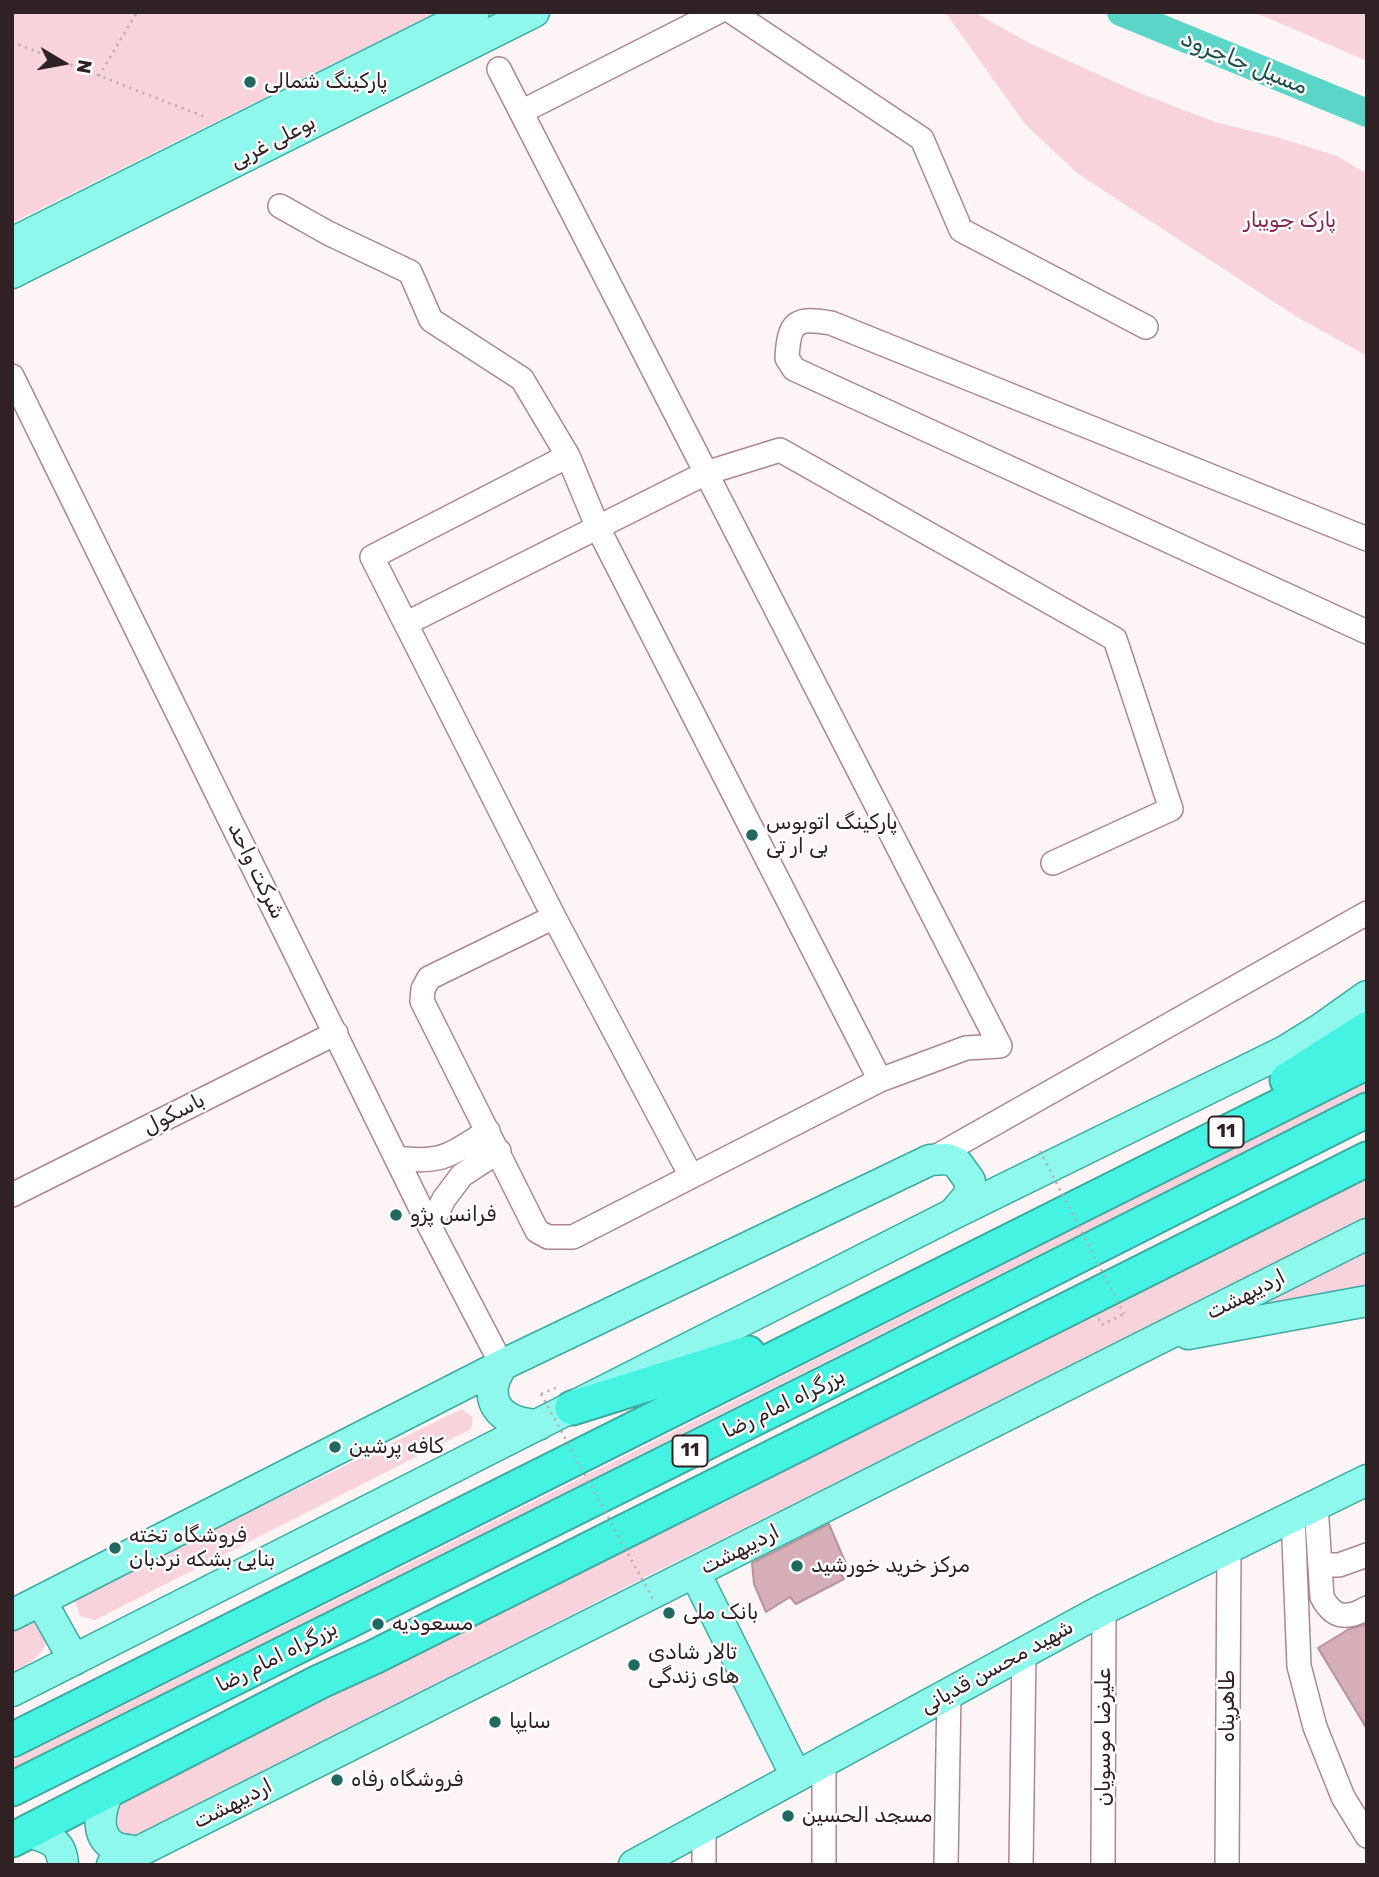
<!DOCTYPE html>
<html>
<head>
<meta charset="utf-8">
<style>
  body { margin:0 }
  #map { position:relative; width:1379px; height:1877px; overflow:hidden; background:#fdf4f6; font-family:Rubik,sans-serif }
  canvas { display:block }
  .frame { position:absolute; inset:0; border:14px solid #302125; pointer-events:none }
  .north { position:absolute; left:28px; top:28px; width:70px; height:70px; -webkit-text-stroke:5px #fff; paint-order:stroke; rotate:100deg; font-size:19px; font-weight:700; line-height:28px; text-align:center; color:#302125 }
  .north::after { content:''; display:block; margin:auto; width:24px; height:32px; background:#302125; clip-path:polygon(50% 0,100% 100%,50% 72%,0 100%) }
</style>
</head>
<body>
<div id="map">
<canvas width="1379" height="1877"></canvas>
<div class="frame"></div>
<div class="north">N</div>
</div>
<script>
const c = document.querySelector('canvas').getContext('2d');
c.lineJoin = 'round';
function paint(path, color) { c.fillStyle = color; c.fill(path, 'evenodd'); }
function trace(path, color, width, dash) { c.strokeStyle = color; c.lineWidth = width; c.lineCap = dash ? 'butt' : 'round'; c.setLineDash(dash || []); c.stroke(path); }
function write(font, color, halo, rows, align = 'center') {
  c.font = font + ' Rubik,Vazirmatn,sans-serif'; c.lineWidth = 5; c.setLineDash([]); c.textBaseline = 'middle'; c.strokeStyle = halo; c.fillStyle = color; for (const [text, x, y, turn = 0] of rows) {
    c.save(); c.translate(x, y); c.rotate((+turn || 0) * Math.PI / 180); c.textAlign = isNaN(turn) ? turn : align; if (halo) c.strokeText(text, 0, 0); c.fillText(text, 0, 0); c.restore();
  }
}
paint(new Path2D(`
  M12,12h425l-425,211z
  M945,12h29l55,31 108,49 78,30 61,15 61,19 30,18v182l-73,-41 -217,-142 -52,-49z
  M1254,12h113v49z
  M1367,1081v9l-1355,680v-9l601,-299z
  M1367,1172v49l-730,360 -446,230 -55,27 -15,-1 -12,-24 3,-8 507,-257 10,1 117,-57 141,-81z
  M1367,1246v40l-139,29z
  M462,1409l11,9 -2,11 -376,191 -15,-4 -5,-15 34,-21z
  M33,1622l7,4 7,15c-7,17 -19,24 -35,32v-45l9,-5z`), '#f8d3dc');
trace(new Path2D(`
  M1121,12l246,101`), '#5bd5c7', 28);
const building = new Path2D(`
  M829,1524l17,40 -9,4 7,11 -48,25 -6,-7 -24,15 -12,-28 -2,-21z
  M1367,1624v105l-49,-81 31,-19z`);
paint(building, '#d5aeb8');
trace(building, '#b8939d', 2);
const minor = new Path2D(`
  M732,12l190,127 39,91 185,97
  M499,69l501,977 -34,2 -86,32 -307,157h-25l-11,-6 -115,-230 1,-12 6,-11 125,-61
  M521,112l197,-100
  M280,206l48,27 82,39 21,48 91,59 46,77 30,72 282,552
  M12,376l418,851 72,138
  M568,456l-196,101 182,360 137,259
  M1367,539l-536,-216c-35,-6 -42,-2 -44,35l7,11 573,263
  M407,623l299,-150 74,-23 335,189 56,170 -118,54
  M396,1158c47,6 54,-3 92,-27
  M930,1160l437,-247
  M12,1195l324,-162
  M430,1227l14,-28 18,-24 37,-24
  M1316,1505l6,92c11,21 24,23 45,11
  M1293,1515l6,151 16,61 28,70 24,39
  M1321,1565h18l28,-10
  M704,1865v-39
  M824,1865v-104
  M946,1865l3,-172
  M1021,1865l3,-213
  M1103,1865l1,-256
  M1227,1865l2,-318`);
const major = new Path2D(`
  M12,243l462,-231
  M12,273l522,-261
  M1188,1334l179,-33
  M502,1365c-3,6 -8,14 -9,21 -4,28 22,38 45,39
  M695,1573l101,203
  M41,1601l33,59
  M12,1615l490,-250 428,-205 17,-1 10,4 13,18v13l-17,20
  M12,1691l941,-477 332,-163 37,-23 45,-32
  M108,1791c-7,18 -15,44 7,56 6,3 16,3 22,5
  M28,1832c21,6 34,9 35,33
  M112,1865l1255,-631
  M634,1865l470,-256 263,-129`);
const highway = new Path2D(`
  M1287,1080l80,-51
  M572,1408l176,-55
  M12,1740l1355,-678
  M12,1789l850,-424 505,-255
  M12,1840l307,-158 55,-25 993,-498`);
trace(minor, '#ac8790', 26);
trace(major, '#3daa9f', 33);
trace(highway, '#3daa9f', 37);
trace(new Path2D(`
  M12,42l196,76
  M99,76l38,-64
  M1099,1319l2,6 23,-11
  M541,1394l19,-8`), '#b6abae', 2.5, [2, 5]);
trace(minor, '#fff', 23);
trace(major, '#8ff8ed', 30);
trace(highway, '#44f3e1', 33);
trace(new Path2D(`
  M1040,1151l84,163
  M541,1394l114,209`), '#b6abae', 2.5, [2, 5]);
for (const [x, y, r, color] of [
  [250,82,7,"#1f6961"],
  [752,835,7,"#1f6961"],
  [396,1215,7,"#1f6961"],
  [335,1447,7,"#1f6961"],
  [115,1548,7,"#1f6961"],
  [797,1566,7,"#1f6961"],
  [669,1613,7,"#1f6961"],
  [378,1624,7,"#1f6961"],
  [634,1665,7,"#1f6961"],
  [495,1722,7,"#1f6961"],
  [337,1780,7,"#1f6961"],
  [788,1816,7,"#1f6961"]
]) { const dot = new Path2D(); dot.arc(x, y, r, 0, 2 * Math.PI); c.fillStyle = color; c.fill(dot); trace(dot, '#fff', 2.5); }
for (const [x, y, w] of [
  [1226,1132,35],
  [690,1451,35]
]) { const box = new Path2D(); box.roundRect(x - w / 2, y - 15.5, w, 31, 5); c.fillStyle = '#fff'; c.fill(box); trace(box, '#302125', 2); }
write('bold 19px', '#302125', null, [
  ["11",1226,1132],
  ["11",690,1451]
]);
write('21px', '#302125', '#fff', [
  ["پارکینگ شمالی",264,82],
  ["پارکینگ اتوبوس",766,823],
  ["بی ار تی",766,847],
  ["فرانس پژو",410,1215],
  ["کافه پرشین",349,1447],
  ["فروشگاه تخته",129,1536],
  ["بنایی بشکه نردبان",129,1560],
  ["مرکز خرید خورشید",811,1566],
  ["بانک ملی",683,1613],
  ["مسعودیه",392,1624],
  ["تالار شادی",648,1653],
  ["های زندگی",648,1677],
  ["سایپا",509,1722],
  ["فروشگاه رفاه",351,1780],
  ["مسجد الحسین",802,1816]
], 'left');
write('21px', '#302125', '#fff', [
  ["بوعلی غربی",273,142,-27],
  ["شرکت واحد",256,871,64],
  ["باسکول",174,1114,-27],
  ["اردیبهشت",1246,1295,-27],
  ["بزرگراه امام رضا",784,1404,-26],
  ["اردیبهشت",740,1550,-27],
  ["بزرگراه امام رضا",277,1657,-27],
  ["شهید محسن قدیانی",997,1667,-29],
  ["طاهرپناه",1228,1706,-90],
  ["علیرضا موسویان",1104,1737,-90],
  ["اردیبهشت",233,1804,-27]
]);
write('21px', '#88224a', '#fff', [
  ["پارک جویبار",1290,221]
]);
write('italic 23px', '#1b504a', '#fff', [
  ["مسیل جاجرود",1244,63,22]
]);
</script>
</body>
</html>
